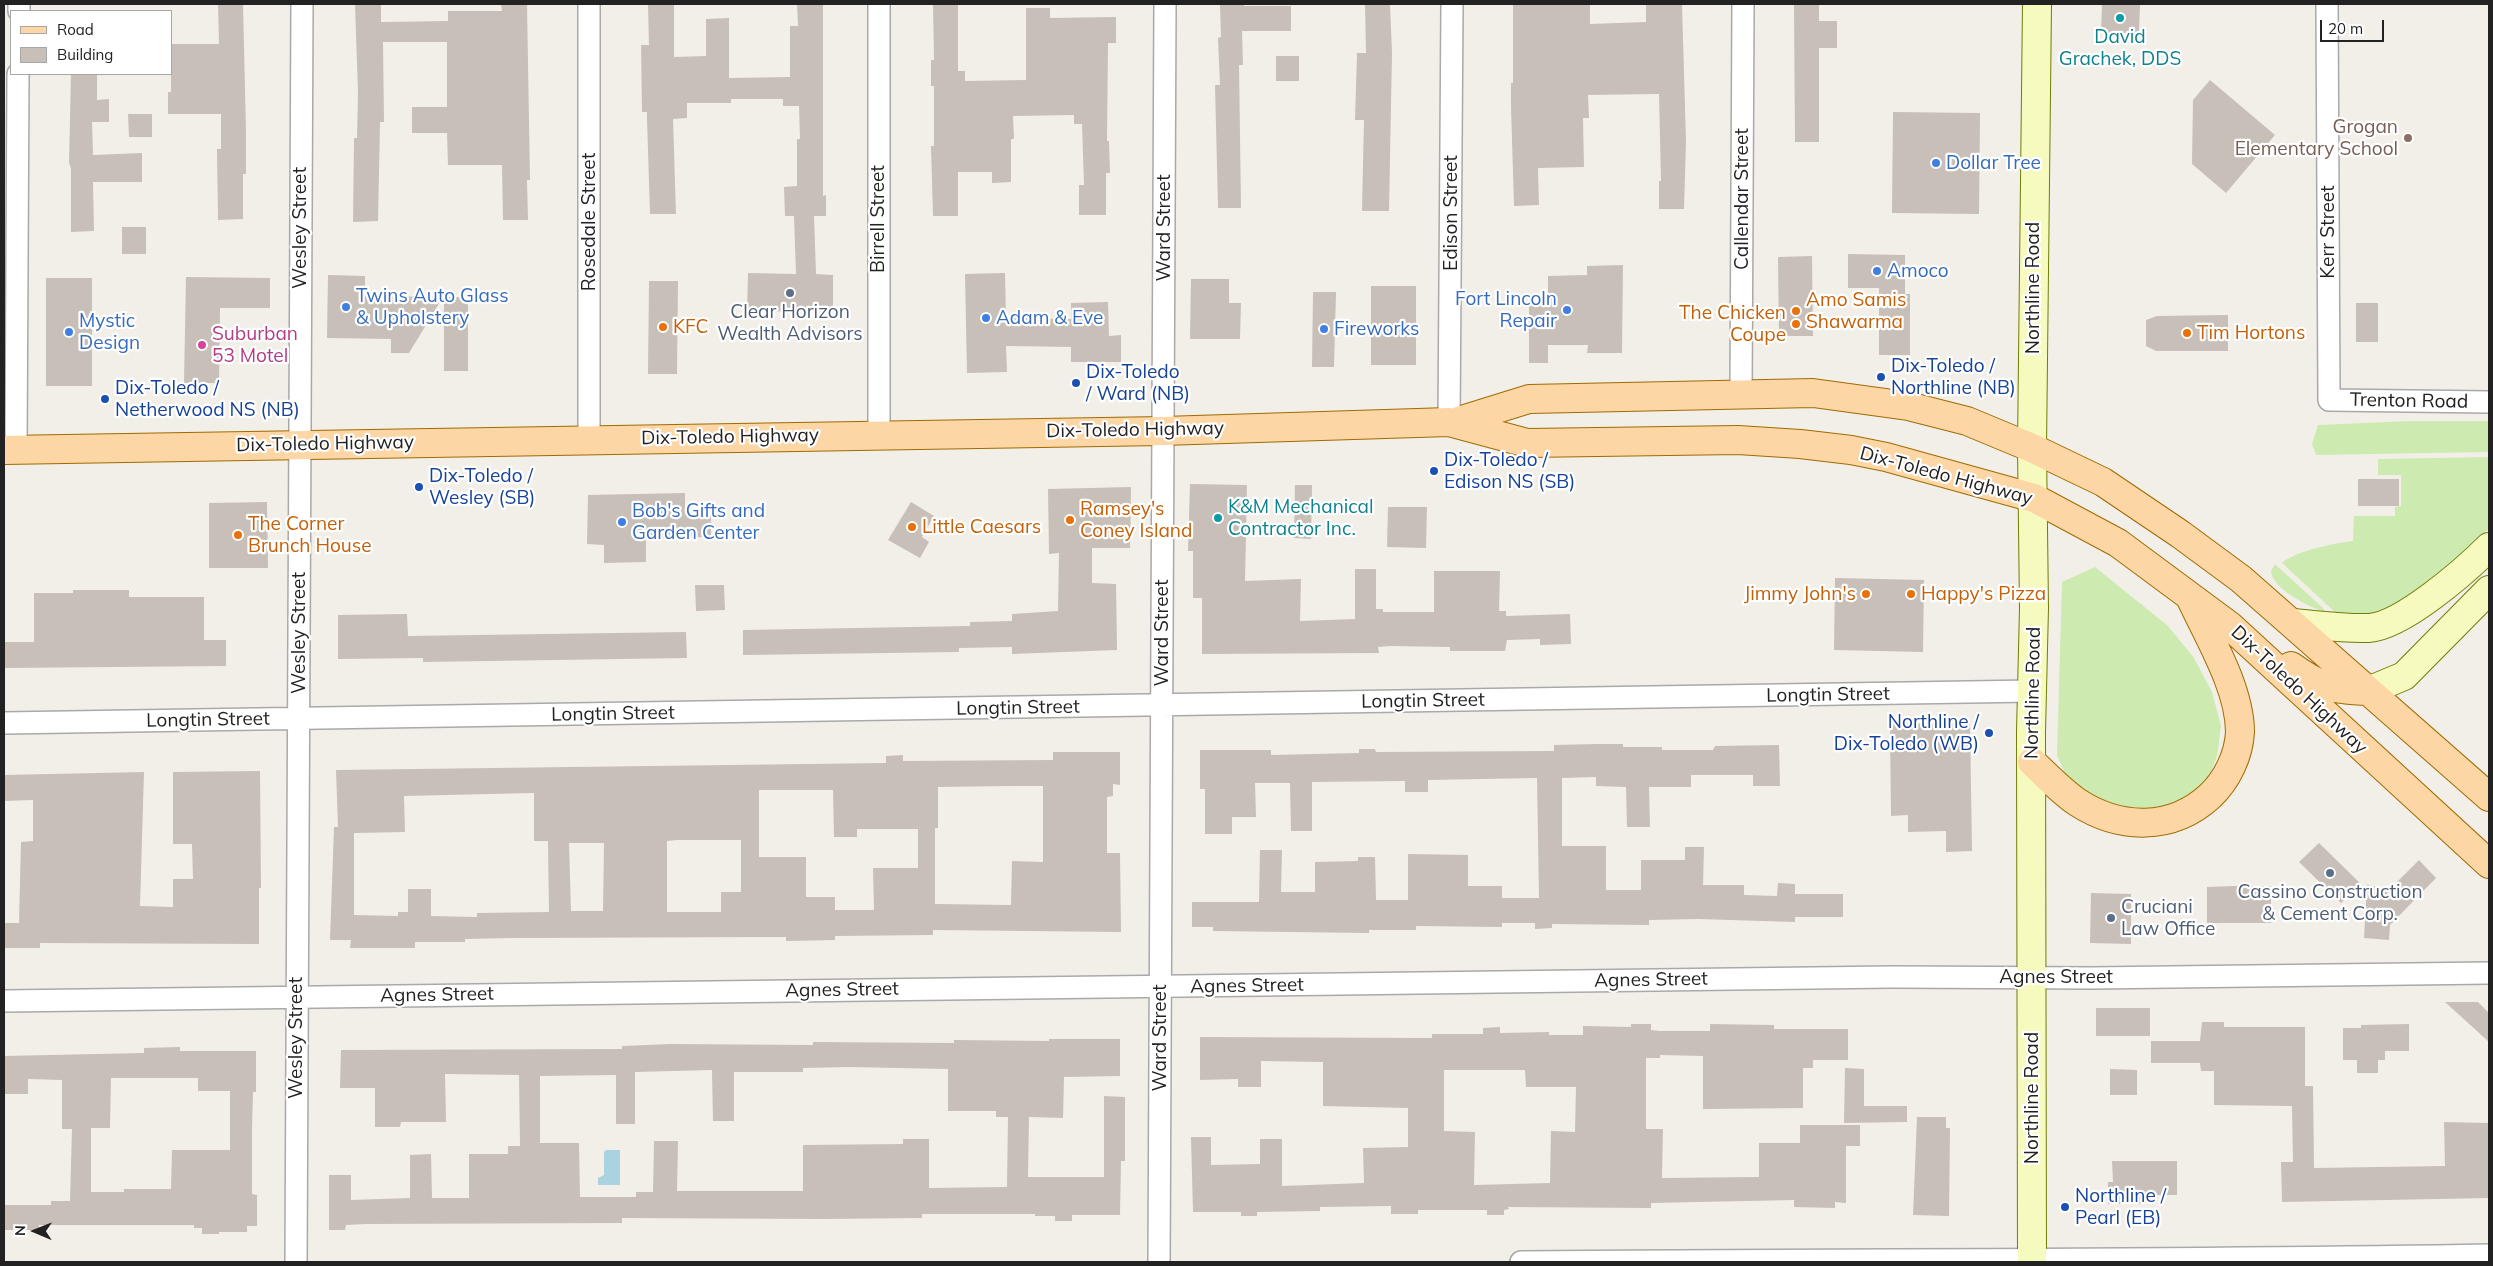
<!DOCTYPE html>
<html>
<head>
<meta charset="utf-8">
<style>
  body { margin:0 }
  #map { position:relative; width:2493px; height:1266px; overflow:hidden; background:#f2efe9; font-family:Mulish,sans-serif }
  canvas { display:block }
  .frame { position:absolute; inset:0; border:5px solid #222; pointer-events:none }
  .legend { position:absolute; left:10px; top:10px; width:162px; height:65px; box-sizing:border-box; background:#fff; border:1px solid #a7a7a7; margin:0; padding:6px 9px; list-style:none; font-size:15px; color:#222 }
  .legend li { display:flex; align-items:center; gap:10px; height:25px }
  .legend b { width:25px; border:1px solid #a7a7a7 }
  .north { position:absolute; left:10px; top:1206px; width:50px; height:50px; -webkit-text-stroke:4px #fff; paint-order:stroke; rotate:271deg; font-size:14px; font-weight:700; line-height:20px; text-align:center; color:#222 }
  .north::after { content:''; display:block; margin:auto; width:18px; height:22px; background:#222; clip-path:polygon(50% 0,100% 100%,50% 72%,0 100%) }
  .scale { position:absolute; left:2320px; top:20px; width:64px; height:22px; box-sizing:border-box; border:2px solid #222; border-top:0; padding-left:6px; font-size:15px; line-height:18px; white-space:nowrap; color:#222; -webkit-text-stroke:4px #fff; paint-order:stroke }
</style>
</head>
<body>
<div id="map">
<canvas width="2493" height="1266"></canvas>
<div class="frame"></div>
<ul class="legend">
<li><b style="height:6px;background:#fcd6a4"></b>Road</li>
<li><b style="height:14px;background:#c7bfb8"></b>Building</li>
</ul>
<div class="north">N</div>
<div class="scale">20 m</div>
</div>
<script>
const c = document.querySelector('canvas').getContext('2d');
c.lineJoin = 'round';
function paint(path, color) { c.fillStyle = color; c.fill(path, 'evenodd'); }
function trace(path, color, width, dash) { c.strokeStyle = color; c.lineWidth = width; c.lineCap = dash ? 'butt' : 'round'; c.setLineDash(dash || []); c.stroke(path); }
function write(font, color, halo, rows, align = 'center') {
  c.font = font + ' Mulish,sans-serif'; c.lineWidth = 4.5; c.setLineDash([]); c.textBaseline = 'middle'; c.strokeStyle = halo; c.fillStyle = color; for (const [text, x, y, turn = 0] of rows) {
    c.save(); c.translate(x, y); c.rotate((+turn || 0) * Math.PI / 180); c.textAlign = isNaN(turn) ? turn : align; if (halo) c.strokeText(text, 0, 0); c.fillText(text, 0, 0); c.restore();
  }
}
paint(new Path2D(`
  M2410,421h79v31l-173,3 -4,-11 6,-19z
  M2489,457v72c-30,25 -76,75 -113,84 -13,3 -26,2 -38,2l-56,-52c13,-12 53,-20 71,-22l1,-25h41v-9l6,-1v-31h-23v-16z
  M2275,564l48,44 2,4c-16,-5 -53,-23 -54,-41z
  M2095,567l73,59 26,32 18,34 9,34 -4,30 -6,16 -11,18 -42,24 -57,-8 -33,-25 -11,-26 5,-173z`), '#cdebb0');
paint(new Path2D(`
  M606,1150h14v35h-22v-7l6,-3v-23z`), '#aad3df');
paint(new Path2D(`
  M218,4h25l3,127v43h-3v45l-25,1 -1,-71h4v-35h-53v-22h3v-48h48z
  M355,4h26v18l67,-1v-10h54l-1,-7h26l3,176h-3l1,40h-25l-1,-55h-54l-1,-32h-35v-26h35v-65h-64l1,80h-4l-2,99 -25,1 1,-84h3l1,-45z
  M648,4h26v53l32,-1v-37l23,-1v60l61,-1v-51h8l-1,-22h26v192l3,-1v21h-12l2,58 17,1v37l-86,-1 1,-38 48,1 -2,-58h-9l-1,-29 13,-1v-47h3l-1,-33h-16v-7h-52v4h-44v15l-14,1 3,95h-26l-3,-96v-6h-5l-1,-67h8z
  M933,4h25v67h7v10l61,-1v-72h24v10l66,-1v26h-8l-1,98h2l1,32h-4v42h-27v-30h5l-2,-61h-8v-9l-61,1 1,23h-3v43l-19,1v-11h-34v44h-25l-2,-70h3v-60h-3v-26h3z
  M1220,4h24v2h47v25h-49l1,34h-4l2,143h-23l-3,-123h5l-2,-47 3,-1z
  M1365,4h25l2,49 -3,158h-27l2,-91h-9l2,-67h9z
  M1513,4h77v20l56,-2v-18h36l4,138 -2,67h-25v-28h2l-2,-87 -71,1 1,23h-6l1,49 -46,1 1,37 -25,1 -3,-100v-23h2z
  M1794,4h25v17h18v27h-18v94h-24z
  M2102,4h38l-1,29h-38z
  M1276,56h23v25h-23z
  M71,74h26v26l12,-1v23h-17l1,33 49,-2v29h-49l1,49 -23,1v-64l-2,-5z
  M2210,80l65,55 -49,58 -34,-29 1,-64z
  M1893,112l87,1 -1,101 -87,-1z
  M128,114h24v23h-23z
  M122,227h24v27h-24z
  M1848,254l57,1v39h5v61h-31v-67h-31z
  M1812,256l1,80h-34l-1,-79z
  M1623,265l-1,88h-35l1,-8h-40v18h-19v-59h19v-28l39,-1v-9z
  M1005,273l1,45 65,1v-16l37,-1 1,34 12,-1v27h-50v-15l-65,-1 1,26 -40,1 -2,-99z
  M328,275l37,1v20l78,1 -34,56h-18v-14l-64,-1z
  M186,277l84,1v30h-50l-1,75h-35z
  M46,278h46v108h-46z
  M1191,279h38v24h12l-1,36h-50z
  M649,281h29l-1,93h-29z
  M1371,286h45v79h-45z
  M1313,292h23l-2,75h-22z
  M444,297h24v74h-24z
  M2356,303h22v39h-22z
  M2228,315v36h-72l-10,-5v-26l11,-4z
  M2358,479h41v27h-41z
  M1190,484l57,1 -2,96 56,-2 -1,42 55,-2v-50h21v40h7v3h51v-41h66l-1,40h7v5l64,-2 1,30 -31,1v-6l-33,1 -2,11h-55v-4l-60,-1 -12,1 1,6 -177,1v-56h-9v-47h-5z
  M1295,485h17l-1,54 -17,-1z
  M1131,487l-1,61h-38v35l24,1 1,66 -105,4v-7l-53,1v4l-216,3v-25l227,-4v-4l42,-1v-7l46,-3 1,-58 -10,1 -1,-65z
  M685,493v17h26v27l-65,1v24l-42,1v-18l-17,-1 1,-49z
  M267,502l1,66h-59v-65z
  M911,502l23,14 -12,21 7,5 -9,16 -32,-18z
  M1388,507h39l-1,41 -39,-1z
  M1835,578l89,2 -1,72 -89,-2z
  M695,585h29l1,25 -29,1z
  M73,590h56v7h75v43h22v26l-222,2v-26h30v-49h39z
  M407,614l1,22 278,-4 1,26 -264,4v-4l-85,1v-44z
  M1970,723l2,128 -26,1v-21l-38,1v-17l-17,1 -1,-92z
  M1597,744h26v3h39v3h51l2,-4 64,-1 1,41h-27v-11h-62v12h-42l1,40h-23l-1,-40 -30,-1v-9l-34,1v68h44v44h35v-30h44v-13h19l-1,38h41v10l33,1 1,-13 17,1v10h48v23h-48v5l-97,-3 -49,1v5l-97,-1v4l-17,1v-6h-33v4l-86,-1v4h-47v3l-156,-2v-4h-21v-25h67l1,-52h22l-1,42h34v-30l43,-1v-4h17l1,43h32v-46l60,1v31h34v12h37l-2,-120 -109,2v12h-23v-11l-93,1v49h-21l-1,-48h-35l1,34h-24v17h-27v-45h-5v-39h71v5l88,-2v-4h16l1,3 178,-1v-6z
  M1053,752h67v33l-7,-1v12l-6,1v56h13l1,79 -188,-2v5l-98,1v4l-49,1v-4h-15l-257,1 -49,1v3h-50v6h-65l1,-8h-21l4,-113h4l-2,-57 550,-7v-7l17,-1v6l150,-1zM1011,786h32v76l-31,-1 -1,44 -76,-1v-76h3v-41zM759,790h74l1,47h23v-8h61v39h-45l1,42h-39v-13h-29v-40h-47zM534,793v48h14l1,71 -72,1v4l-46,-1v-27h-23v23h-10v4l-44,-1v-82l51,-1 -1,-36zM677,840h64v52h-20v20h-54v-71zM569,843h35l-1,68h-32z
  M260,771l1,117h-2v56l-219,-1v5h-36v-25h15l2,-81 12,-1v-41l-29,1v-26l140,-3 -4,134 33,1v-28h20l-1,-35h-19v-72z
  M2319,843l42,41 -20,19 -42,-41z
  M2419,860l17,18 -46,47 -1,15 -25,-2 3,-53 23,4z
  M2233,886h38v37h-64v-36z
  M2091,893l40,1v50l-41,-1z
  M2445,1002h33l11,11v29z
  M2096,1008h54v28h-54z
  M2202,1022h22v5h81v59h8l1,82 131,-2 -1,-44 45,1v75l-207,4 -1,-40h12l-1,-56 -78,-1v-34h-13l-1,-8h-49v-22h49z
  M1631,1024h20v6l9,1h50v-7l64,1v4h74v31h-35v8h-10v40l-100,1v-53l-43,-1v3h-14v71h17l-1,49 97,-1v-34h41v-18h60v21h-14v57l-11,-1v6l-41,-1v-7l-143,3v5l-143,-1 1,2 -5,1v5h-17v-5h-69v4h-27v-8l-71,1v4l-63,1v4h-16v-4h-48l-2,-75h20v28l49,-1v-25h22v47l82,-3 -1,-35 45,-1v-39l-85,-2v-44l-62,-1v26h-23v-8l-38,1v-43l232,1v-4h51v-6l17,-1v6l49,-1v3h34v-9l48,1zM1444,1070h81l1,17h50l-1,45 -24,-1 -1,52 -76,2 1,-53 -31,-1z
  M2409,1024v27h-24v9h-7v13h-21v-13h-14v-32h18v-3z
  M1049,1039h71v37l-56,1 -1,41 -34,-1 -1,60h76v-81l21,1v64h-4l-1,54h-48v6h-17v-5h-20v-2h-113v4l-100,1 -200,-1v5l-256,1 -20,1 -1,5h-16v-55h22v25l59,-2v-43l21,-1 1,44h37v-44h39v-8h12l-1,-71 -74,-1 1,48h-45l-1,5h-25v-39h-35l1,-38 281,-1v-3l48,-2 143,1v-3l141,1v-3l95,1zM849,1067l99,2v42h48v6h12l-1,70 -78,1v-49h-26v5l-100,1v46h-126l1,-50h-24l-1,51h-17v5h-56l-1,-54h-39v-67l76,-1v49h19v-52l77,-2 1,51h21v-49h69v-4z
  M180,1047v4h76v41h-3l-1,38v64l5,1v31h-10v6h-28v2h-17v-6h-8v-3h-155v5h-35v-25h47v-4h19l2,-72h-10v-49l-34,-1v15h-24v-38l140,-3v-5zM111,1078h87v13h32v59h-58l-1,39h-47v3h-33v-64h19z
  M1845,1068l19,1v37h43v16l-63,1z
  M2110,1069l27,1v25h-27z
  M1917,1117h29v11h4l-1,88 -36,-1z
  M2112,1161h65v34h-34l-1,9h-34v-22h5z`), '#c7bfb8');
const street = new Path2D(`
  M589,4v436
  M2327,4l2,396 160,2
  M19,11v-7
  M1741,394l2,-390
  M1449,422l3,-418
  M879,435v-431
  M16,450l2,-376
  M4,723l2028,-32
  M4,1001l1887,-24 201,1 397,-5
  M296,1262l6,-1258
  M1159,1262l6,-1258
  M1521,1262c323,-3 646,-1 968,-7`);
const secondary = new Path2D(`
  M2292,623c25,2 52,6 77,5 33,-2 96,-57 120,-81
  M2368,691l36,-15 85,-86
  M2032,1262l-1,-530 3,-124 -2,-160 5,-444`);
const primary = new Path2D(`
  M1455,422l74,-23 284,-6 95,13 59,15 65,27 71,34 77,52 61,45 248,218
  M4,450l1159,-19 286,-9 78,21 211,-3 62,4 51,6 35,7 148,41 84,45 112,83 259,238
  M2291,666c29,21 40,24 77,25
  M2032,762c14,13 29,29 45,40 43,28 95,29 133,-6 17,-16 29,-41 30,-64 0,-44 -32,-96 -50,-135`);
trace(street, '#a9a9a9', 24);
trace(secondary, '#707d05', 30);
trace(primary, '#a06b00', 30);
trace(street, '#fff', 21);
trace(secondary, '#f7fabf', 28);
trace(primary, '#fcd6a4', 28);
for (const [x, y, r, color] of [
  [2120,18,5,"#0f9aa8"],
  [2408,138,5,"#8d6e63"],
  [1936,163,5,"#3f7fe0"],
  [1877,271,5,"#3f7fe0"],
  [790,293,5,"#5c6f8a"],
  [346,307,5,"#3f7fe0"],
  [1567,310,5,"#3f7fe0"],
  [1796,311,5,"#e8710a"],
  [986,318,5,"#3f7fe0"],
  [1796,324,5,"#e8710a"],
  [663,327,5,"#e8710a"],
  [1324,329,5,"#3f7fe0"],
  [69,332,5,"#3f7fe0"],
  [2187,333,5,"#e8710a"],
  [202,345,5,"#d1479c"],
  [1881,377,5,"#1a4fb4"],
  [1076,383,5,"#1a4fb4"],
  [105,399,5,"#1a4fb4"],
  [1434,471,5,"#1a4fb4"],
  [419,487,5,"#1a4fb4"],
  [1218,518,5,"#0f9aa8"],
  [1070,520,5,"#e8710a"],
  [622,522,5,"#3f7fe0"],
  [912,527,5,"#e8710a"],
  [238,535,5,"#e8710a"],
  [1866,594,5,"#e8710a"],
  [1911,594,5,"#e8710a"],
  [1989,733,5,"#1a4fb4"],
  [2330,873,5,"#5c6f8a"],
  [2111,918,5,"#5c6f8a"],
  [2065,1207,5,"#1a4fb4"]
]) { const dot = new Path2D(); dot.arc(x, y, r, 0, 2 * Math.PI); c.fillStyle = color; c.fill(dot); trace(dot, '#fff', 2); }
write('19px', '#0d838f', '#fff', [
  ["David",2120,37],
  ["Grachek, DDS",2120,59],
  ["K&M Mechanical",1228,507,"left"],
  ["Contractor Inc.",1228,529,"left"]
]);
write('19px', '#785e54', '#fff', [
  ["Grogan",2398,127],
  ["Elementary School",2398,149]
], 'right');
write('19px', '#366cbe', '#fff', [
  ["Dollar Tree",1946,163],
  ["Amoco",1887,271],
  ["Twins Auto Glass",356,296],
  ["& Upholstery",356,318],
  ["Fort Lincoln",1557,299,"right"],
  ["Repair",1557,321,"right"],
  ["Adam & Eve",996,318],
  ["Mystic",79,321],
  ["Design",79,343],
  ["Fireworks",1334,329],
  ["Bob's Gifts and",632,511],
  ["Garden Center",632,533]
], 'left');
write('19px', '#222', '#fff', [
  ["Callendar Street",1742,199,-90],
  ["Edison Street",1451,213,-90],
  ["Birrell Street",878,219,-90],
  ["Rosedale Street",589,222,-90],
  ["Wesley Street",300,228,-90],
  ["Ward Street",1164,228,-90],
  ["Kerr Street",2328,232,-90],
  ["Northline Road",2033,288,-90],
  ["Trenton Road",2409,401,1],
  ["Dix-Toledo Highway",1135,430,-1],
  ["Dix-Toledo Highway",730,437,-1],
  ["Dix-Toledo Highway",325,444,-1],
  ["Dix-Toledo Highway",1946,476,15],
  ["Wesley Street",299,633,-90],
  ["Ward Street",1162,633,-90],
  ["Dix-Toledo Highway",2299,690,43],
  ["Northline Road",2033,693,-89],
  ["Longtin Street",1828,695,-1],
  ["Longtin Street",1423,701,-1],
  ["Longtin Street",1018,708,-1],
  ["Longtin Street",613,714,-1],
  ["Longtin Street",208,720,-1],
  ["Agnes Street",2056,977],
  ["Agnes Street",1651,980,-1],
  ["Agnes Street",1247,986,-1],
  ["Agnes Street",842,990,-1],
  ["Agnes Street",437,995,-1],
  ["Wesley Street",296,1038,-90],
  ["Ward Street",1160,1038,-90],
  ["Northline Road",2032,1098,-90]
]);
write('19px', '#c56008', '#fff', [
  ["Amo Samis",1806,300],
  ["Shawarma",1806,322],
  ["The Chicken",1786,313,"right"],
  ["Coupe",1786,335,"right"],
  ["KFC",673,327],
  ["Tim Hortons",2197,333],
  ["Ramsey's",1080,509],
  ["Coney Island",1080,531],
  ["The Corner",248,524],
  ["Brunch House",248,546],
  ["Little Caesars",922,527],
  ["Jimmy John's",1856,594,"right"],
  ["Happy's Pizza",1921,594]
], 'left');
write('19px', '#4e5e75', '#fff', [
  ["Clear Horizon",790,312],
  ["Wealth Advisors",790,334],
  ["Cassino Construction",2330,892],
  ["& Cement Corp.",2330,914],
  ["Cruciani",2121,907,"left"],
  ["Law Office",2121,929,"left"]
]);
write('19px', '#b23c85', '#fff', [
  ["Suburban",212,334],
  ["53 Motel",212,356]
], 'left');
write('19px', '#164399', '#fff', [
  ["Dix-Toledo /",1891,366],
  ["Northline (NB)",1891,388],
  ["Dix-Toledo",1086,372],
  ["/ Ward (NB)",1086,394],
  ["Dix-Toledo /",115,388],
  ["Netherwood NS (NB)",115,410],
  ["Dix-Toledo /",1444,460],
  ["Edison NS (SB)",1444,482],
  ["Dix-Toledo /",429,476],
  ["Wesley (SB)",429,498],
  ["Northline /",1979,722,"right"],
  ["Dix-Toledo (WB)",1979,744,"right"],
  ["Northline /",2075,1196],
  ["Pearl (EB)",2075,1218]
], 'left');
</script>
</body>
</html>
